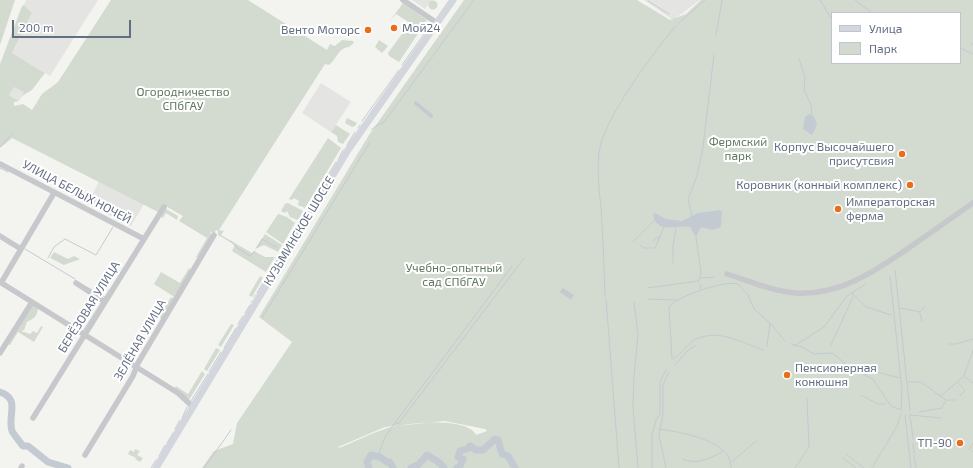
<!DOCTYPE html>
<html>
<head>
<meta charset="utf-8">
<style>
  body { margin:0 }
  #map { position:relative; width:973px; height:468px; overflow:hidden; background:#f3f4ef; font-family:"Exo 2",sans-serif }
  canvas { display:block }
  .legend { position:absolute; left:831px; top:12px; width:130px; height:52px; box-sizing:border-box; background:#fff; border:1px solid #c0c5cd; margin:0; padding:5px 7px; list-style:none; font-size:12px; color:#626e82 }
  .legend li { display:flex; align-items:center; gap:8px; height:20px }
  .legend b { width:20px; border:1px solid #c0c5cd }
  .scale { position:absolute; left:12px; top:20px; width:119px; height:18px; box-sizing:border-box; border:2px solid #626e82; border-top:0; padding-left:5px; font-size:12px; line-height:14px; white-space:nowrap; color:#626e82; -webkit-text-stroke:3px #fff; paint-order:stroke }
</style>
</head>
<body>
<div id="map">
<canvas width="973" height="468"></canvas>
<ul class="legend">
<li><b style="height:5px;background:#d3d6dc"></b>Улица</li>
<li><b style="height:11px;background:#d3dbd0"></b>Парк</li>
</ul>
<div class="scale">200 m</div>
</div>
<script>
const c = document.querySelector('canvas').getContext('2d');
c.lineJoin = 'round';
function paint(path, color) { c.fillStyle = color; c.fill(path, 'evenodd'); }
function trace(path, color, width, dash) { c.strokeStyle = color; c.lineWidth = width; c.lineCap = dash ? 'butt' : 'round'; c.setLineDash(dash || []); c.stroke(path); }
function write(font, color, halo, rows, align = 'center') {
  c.font = font + ' "Exo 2",sans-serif'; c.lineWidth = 4; c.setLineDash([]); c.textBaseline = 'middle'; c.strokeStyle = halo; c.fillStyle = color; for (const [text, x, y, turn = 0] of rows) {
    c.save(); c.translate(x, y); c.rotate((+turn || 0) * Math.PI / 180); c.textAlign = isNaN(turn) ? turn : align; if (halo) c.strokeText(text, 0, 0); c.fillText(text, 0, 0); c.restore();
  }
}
paint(new Path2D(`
  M26,0h72l-48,76 -38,-23 20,-40 -8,-8z
  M412,0h20l-7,9z
  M644,0h56l-27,20z
  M321,83l30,19 -20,30 -29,-19z
  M14,86l11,6 -6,9 -10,-6z
  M99,181l45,23 -13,22 -43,-22z`), '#e4e4e3');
paint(new Path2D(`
  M0,0h15l-15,45z
  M111,0h137l79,50 3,-6 5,2 7,-6 11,1 1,2 -5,4c-11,1 -12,12 -20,18l-4,-1 -106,166 5,1 -3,4 31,18 2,-2 11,6h10l-9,15 -34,-21 3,-6 -17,-10v-4l-2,-1 -2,3 -4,-1 2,3 -14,22h-2l11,-19 -28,-17 4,-5 -19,-11 -6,7 -146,-74 -12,10v-84l22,-58 2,-1 8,8 -20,40 33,20 -13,17 -10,6 2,-4 -10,-5 -5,8 10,6 -5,1v4l9,-2 9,6 10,-16 16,-12z
  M464,0h173l33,20 16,-6 15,-14h272v201c-44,31 -92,72 -144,88 -14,4 -31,3 -46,4h45l31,-11 114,-76v262h-771l12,-17 19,-7 4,-21 55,-81 -33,-25 110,-182zM832,13h128v50h-128zM445,421l40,8 2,2 -11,4c-9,-19 -73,-12 -91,-6 -16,5 -31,13 -46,19l-1,-1 47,-20z
  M428.5 5a4.5 4.5 0 1 1 9 0a4.5 4.5 0 1 1-9 0Z
  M403,3l24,17 -28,42 -10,-6 -1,-3 22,-30 -14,-9 -7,8z
  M379,40l9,6 -6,7 -7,-6z
  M347,118l10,5 -2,3 -3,1 -7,-4z
  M336,125l14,9 -7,10 -5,-2 -1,-6 -6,-4z
  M328,138l13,10 -36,60 -7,-3 1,-4 -5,-3 -2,2 -3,-1z
  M288,203l15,8 -5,9 -8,-3 -3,-6 -2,2 -4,-2 4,-7z
  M166,209l12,7 -1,4 -11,-7 -3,5 -2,-1z
  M278,214l9,3 8,6 -12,21 -17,-12z
  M265,234l17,11 -4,7 -14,-7 -9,4z
  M54,252l14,7 6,-3 6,3 -16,6 -14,-7z
  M189,268l2,2 -15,28 -22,-14 7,-12 19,11z
  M260,276l3,2 -11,19 -3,-2z
  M171,297l3,2 -12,20 -3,-2z
  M33,305l5,3c-1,9 -4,10 -11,14l-3,8 -3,1 9,3 3,-3 4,2 4,-7 2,1 -9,15 -16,-10 -8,13 -3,-1z
  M231,324l3,1 -13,22 -3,-2z
  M216,348l4,2 -13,21 -3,-2z
  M202,371l3,3 -16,26 -15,-11 2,-3 12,8z
  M135,449l5,2 -3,4 6,3 -3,4 -5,-3 1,-1 -8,-4 2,-4 4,2z`), '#d3dbd0');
paint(new Path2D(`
  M416,101l17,14v2l-2,1 -17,-14v-2z
  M809,114l5,3 3,8 -5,10 -9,-6 2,-12z
  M720,210l2,2 -1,15 -9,3 -11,-3 -5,10 -6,-10c-11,-3 -33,8 -37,-12l2,-2 11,6 16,2 16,-8z
  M563,288l11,7 -3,5 -11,-8z`), '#c3cad1');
trace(new Path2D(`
  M820,0l12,20
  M855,0l17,13
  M648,1l21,13
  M679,23l26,-23
  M716,35l6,-35
  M971,44h2
  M960,48l13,6
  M799,59l6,18 -1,13 7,15 1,11
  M402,65l25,-35
  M362,121l37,-51
  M358,128l2,-3
  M371,130l5,-4 8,-4 90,-122
  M347,145l8,-13
  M0,147l13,-14
  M338,160l5,-10
  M0,168l8,4
  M327,177l9,-15
  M324,182l1,-3
  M318,192l2,-3
  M307,209l9,-15
  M692,216l-4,-17 9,-23 6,-29 11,-92
  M300,222l5,-9
  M231,241l6,7 13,8 5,-5
  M653,241l7,-5
  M633,242l22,-22
  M286,245l12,-21
  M640,245l3,3h12l9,-21
  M257,248l5,-9 14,8
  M25,249l50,30
  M280,254l4,-7
  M48,258l6,-11 11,-8 31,16 17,-28
  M673,263v-17l3,-18
  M895,270l15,141
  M267,277l12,-20
  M701,278l13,-1
  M83,285l22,12
  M700,285l1,4
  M647,288l52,-7 2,-9 -5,-35
  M851,292l15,15 25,8
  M257,293l8,-14
  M605,296c-1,-30 -2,-59 -4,-88 -2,-18 -4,-37 -2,-55 3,-32 54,-100 76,-126
  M105,297l5,-8
  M254,297l1,-2
  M606,299l13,169
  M648,299l29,1
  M251,302l1,-1
  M634,302l4,33 -4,41 -1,30 5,62
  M900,308l20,4 5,-6
  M245,313l5,-8
  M920,313l2,9
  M262,318l108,-176
  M238,324l5,-8
  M83,331l18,-28
  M791,344l11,3 12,7 18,-1 14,11
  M948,344h8l17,-5
  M831,345l23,-50
  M767,346l3,-23
  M794,346l30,-19 23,-31 19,-12
  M224,348l12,-20
  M763,350c-23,-8 -47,-23 -70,-9 -7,5 -14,15 -21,18l-3,-52c8,-11 56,-27 69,-23l10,11 6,14 16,14 15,18
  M675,365l12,-14 8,-5
  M864,369l36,9
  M209,372l12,-20
  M861,373l12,6 18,27 10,4 1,-20 -12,-114
  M965,377l8,6
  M908,382h13l25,18 -4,8 -23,4
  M958,383l7,7 -5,6
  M181,393l5,3
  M861,395l17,9h7
  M941,396l23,-20 9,-26
  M947,400h8
  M191,401l17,-27
  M905,415l6,53
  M182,418l5,-11
  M910,420v-5l31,3
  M911,421l2,19
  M395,424l4,-1 125,-165
  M175,429l5,-9
  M659,429c20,3 74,11 72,39
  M167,443l6,-10
  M913,443l1,10
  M969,450l4,-7
  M972,452l1,-1
  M846,454l18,14
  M914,455l2,13
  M159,456l6,-11
  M378,456l7,-19 9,-13 118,-158
  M843,458l13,10
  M682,459c16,6 26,0 40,-7
  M732,462l24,-21
  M151,468l5,-8
  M204,468l27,-38
  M652,468v-33l4,-15 4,-6v-32l6,-12
  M666,468l-7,-33 4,-21v-29l6,-13
  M795,468l14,-21 -2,-48
  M872,468l25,-42 4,-12`), '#c3cad1', 1);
trace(new Path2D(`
  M0,392c21,7 7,23 12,39 1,2 10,14 11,15h5l20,16 20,6
  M369,468l-2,-6 4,-7 9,2 7,5h3l3,6
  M411,468l7,-3 9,-10 13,8 4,5
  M457,468l3,-2 3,-7 -5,-2 2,-6 7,-2 3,-3 6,4h7l12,-11 3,1 4,14 6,2 7,12`), '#c3cad1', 7);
trace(new Path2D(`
  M403,0l34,23
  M0,164l144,75
  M0,236l21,13
  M727,274c22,7 45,17 68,19 46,3 82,-23 118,-48 20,-14 40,-28 60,-42
  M0,282l178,111 15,14
  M1,283l53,-90
  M76,283l29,19
  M0,353l32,-51
  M33,418l131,-211
  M85,455l48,-79 5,-13 76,-128
  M21,468l1,-2`), '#c6c8cc', 5.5);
trace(new Path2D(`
  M156,468l192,-318 105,-150`), '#d3d6dc', 7);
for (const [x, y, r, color] of [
  [394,28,4,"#e86e1b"],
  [368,30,4,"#e86e1b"],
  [902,154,4,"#e86e1b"],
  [910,185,4,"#e86e1b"],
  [838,209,4,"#e86e1b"],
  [787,375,4,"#e86e1b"],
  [960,443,4,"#e86e1b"]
]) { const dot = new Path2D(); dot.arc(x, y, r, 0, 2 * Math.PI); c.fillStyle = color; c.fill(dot); trace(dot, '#fff', 1.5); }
write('12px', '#626e82', '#fff', [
  ["Мой24",402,28,"left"],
  ["Венто Моторс",360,30],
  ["Корпус Высочайшего",894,147],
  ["присутсвия",894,161],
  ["Коровник (конный комплекс)",902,185],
  ["Императорская",846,202,"left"],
  ["ферма",846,216,"left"],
  ["Пенсионерная",795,368,"left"],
  ["конюшня",795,382,"left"],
  ["ТП-90",952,443]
], 'right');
write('12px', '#617961', '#fff', [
  ["Огородничество",183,92],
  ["СПбГАУ",183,106],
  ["Фермский",738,142],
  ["парк",738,156],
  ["Учебно-опытный",454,268],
  ["сад СПбГАУ",454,282]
]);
write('12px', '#626e82', '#fff', [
  ["УЛИЦА БЕЛЫХ НОЧЕЙ",77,192,28],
  ["КУЗЬМИНСКОЕ ШОССЕ",299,231,-59],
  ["БЕРЁЗОВАЯ УЛИЦА",89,307,-58],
  ["ЗЕЛЁНАЯ УЛИЦА",140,340,-60]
]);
</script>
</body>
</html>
